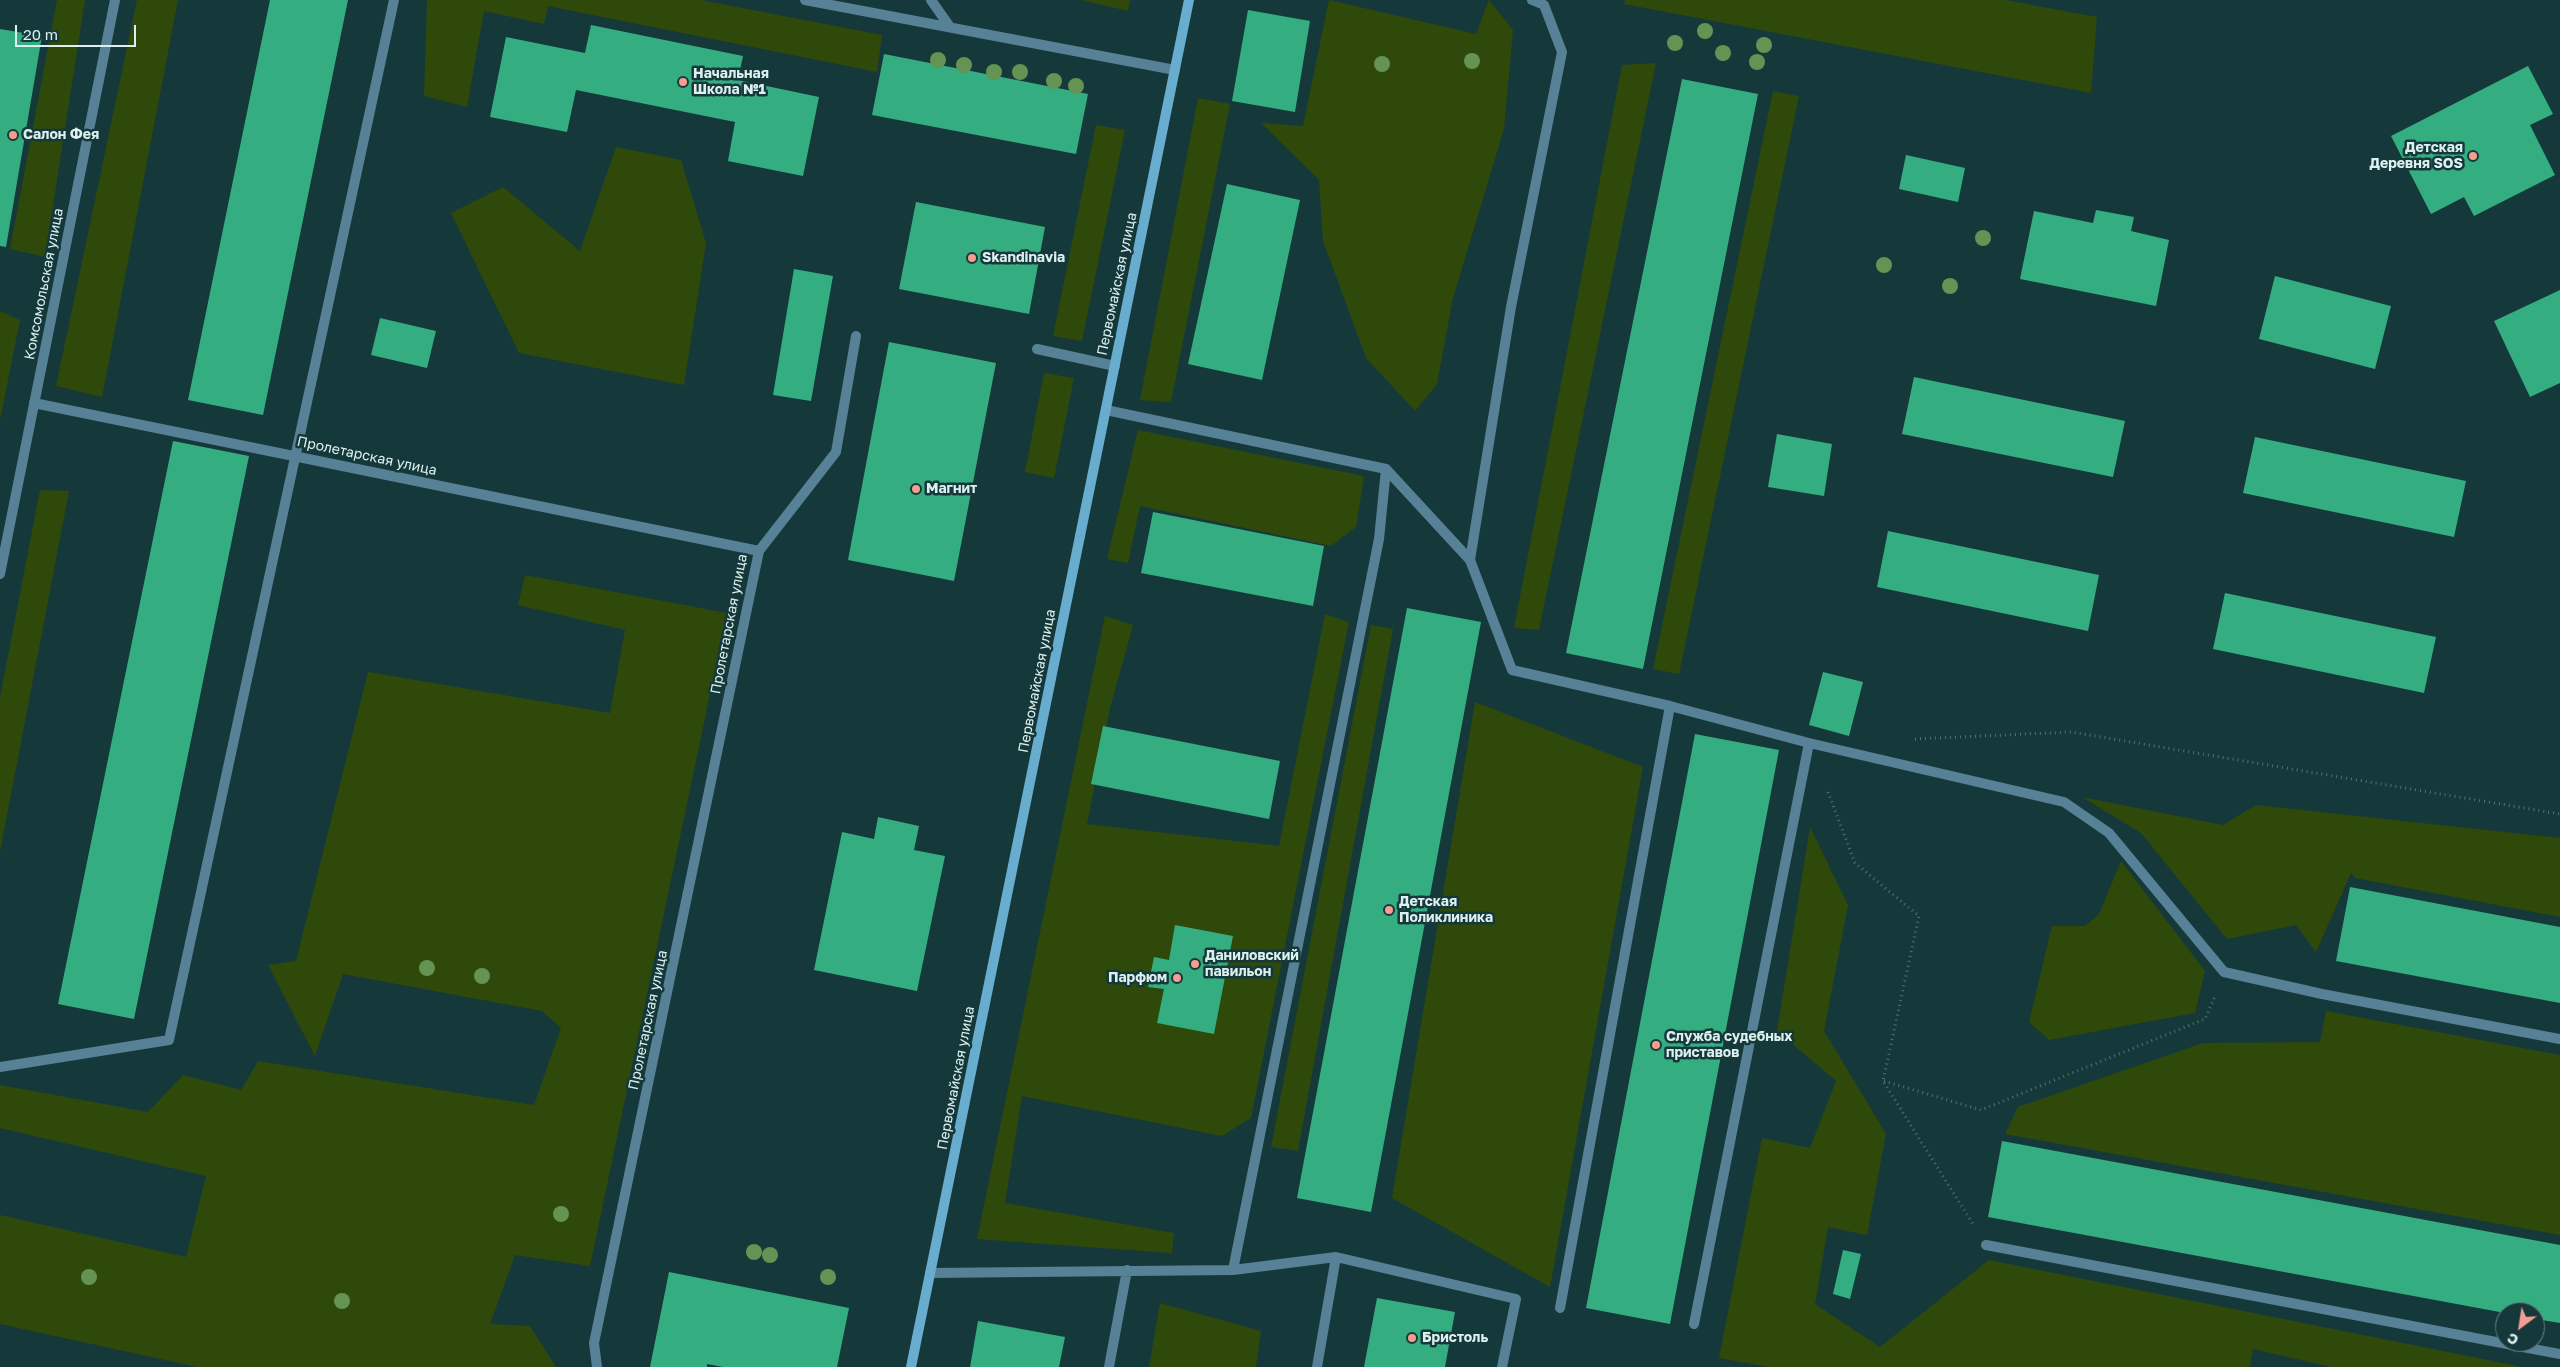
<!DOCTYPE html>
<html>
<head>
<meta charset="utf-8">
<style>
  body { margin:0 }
  #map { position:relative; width:2560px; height:1367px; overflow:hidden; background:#15393a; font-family:"Golos Text",sans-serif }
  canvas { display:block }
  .north { position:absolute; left:2495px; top:1302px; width:50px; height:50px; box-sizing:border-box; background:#15393a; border:1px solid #658283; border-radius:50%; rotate:211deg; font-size:14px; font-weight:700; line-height:20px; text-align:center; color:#ddf0f0 }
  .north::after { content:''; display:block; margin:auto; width:18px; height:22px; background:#f59d90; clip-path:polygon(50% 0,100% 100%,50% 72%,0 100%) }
  .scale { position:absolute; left:15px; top:25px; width:121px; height:22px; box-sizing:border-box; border:2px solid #ddf0f0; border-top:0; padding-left:6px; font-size:15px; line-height:18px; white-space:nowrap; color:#ddf0f0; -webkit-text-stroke:4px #15393a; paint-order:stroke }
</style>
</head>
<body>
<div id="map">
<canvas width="2560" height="1367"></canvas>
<div class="north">С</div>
<div class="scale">20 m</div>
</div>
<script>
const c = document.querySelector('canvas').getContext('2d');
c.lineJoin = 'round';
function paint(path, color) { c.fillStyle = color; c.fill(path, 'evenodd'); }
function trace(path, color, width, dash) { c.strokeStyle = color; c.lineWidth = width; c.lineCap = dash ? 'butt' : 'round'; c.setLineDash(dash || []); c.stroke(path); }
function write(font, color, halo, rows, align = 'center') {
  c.font = font + ' "Golos Text",sans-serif'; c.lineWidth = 5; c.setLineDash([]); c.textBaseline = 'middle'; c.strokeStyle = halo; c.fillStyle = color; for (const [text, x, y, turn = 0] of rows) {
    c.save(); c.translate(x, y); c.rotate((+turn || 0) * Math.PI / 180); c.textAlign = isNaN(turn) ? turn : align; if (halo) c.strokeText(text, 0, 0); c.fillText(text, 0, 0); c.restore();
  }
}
paint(new Path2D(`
  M57,0h28l-40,257 -35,-8z
  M137,0h41l-76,397 -46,-11z
  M427,0h274l181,35 -5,37 -329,-66 -4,18 -60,-13 -17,96 -43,-11z
  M1081,0h49l-2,11z
  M1329,0l147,34 13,-34 24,30 -9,99 -51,169 -16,86 -22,27 -49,-53 -43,-117 -4,-61 -58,-57 42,3z
  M1625,0h380l92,17 -6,76 -467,-89z
  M1656,63l-117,567 -25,-2 108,-563z
  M1773,91l26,5 -120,578 -26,-5z
  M1198,98l32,6 -59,298 -31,-2z
  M1096,125l29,5 -43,211 -29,-5z
  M616,147l65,13 25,83 -22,142 -165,-32 -68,-140 52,-26 77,64z
  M0,311l20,9 -20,100z
  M1044,373l30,5 -20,100 -29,-6z
  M1138,430l226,46 -8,51 -25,19 -191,-40 -12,57 -21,-4z
  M40,490l29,1 -69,361v-155z
  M525,575l202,38 -137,653 -75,-11 -25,69 40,2 26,41h-359l-197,-43v-109l186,42 20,-81 -206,-48v-43l148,27 35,-37 58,15 17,-29 276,44 27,-77 -19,-17 -199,-37 -28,82 -47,-91 28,-4 72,-289 242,41 15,-83 -107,-25z
  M1325,614l24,8 -98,496 -29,18 -200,-40 -17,107 169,30 -2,20 -195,-14 128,-623 28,9 -23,83 -23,116 192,22z
  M1371,625l22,4 -95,522 -27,-4z
  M1475,702l168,65 -93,520 -158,-89z
  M2082,797l141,28 33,-20 304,33v79l-205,-39 -4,-5 -35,79 -20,-27 -69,14 -86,-106z
  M1810,827l38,78 -24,126 62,103 -19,101 -39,-8 -13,77 65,43 109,-87 534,107h-192l-78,-18 -3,18h-481l-50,-9 43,-220 48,10 26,-67 -59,-50z
  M2121,861l84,110 -10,42 -146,27 -20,-18 23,-96h33l14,-12z
  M2326,1011l234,44v180l-555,-101 13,-27 185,-64 117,-1z
  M1160,1303l101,28 -5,36h-107z`), '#2f490a');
paint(new Path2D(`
  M270,0h78l-85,415 -75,-15z
  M1248,10l62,11 -15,91 -63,-11z
  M591,25l152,31 -5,24 81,17 -16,79 -75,-15 7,-39 -159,-32 -9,42 -77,-15 16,-80 79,16z
  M0,29l42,7 -36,211 -6,-1z
  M884,54l204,40 -12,60 -204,-39z
  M2528,66l25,48 -23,11 25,50 -81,41 -10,-19 -33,17 -40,-78z
  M1682,79l76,15 -115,575 -77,-16z
  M1906,155l59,13 -7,34 -59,-13z
  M1227,184l73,16 -38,180 -74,-16z
  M916,202l129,25 -16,87 -130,-25z
  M2096,210l38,7 -3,14 38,9 -13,66 -136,-27 14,-68 59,12z
  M794,269l39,7 -22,125 -38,-6z
  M2275,276l116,30 -16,63 -116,-30z
  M2560,290v93l-30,14 -36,-76z
  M380,318l56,13 -9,37 -56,-13z
  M889,342l107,21 -42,218 -106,-21z
  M1914,377l211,44 -12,56 -211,-43z
  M1777,434l55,10 -8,52 -56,-9z
  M2255,437l211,44 -12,56 -211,-44z
  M173,441l76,15 -115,563 -76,-15z
  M1153,512l171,34 -11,60 -172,-33z
  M1888,531l211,44 -11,56 -211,-44z
  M2225,593l211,44 -12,56 -211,-44z
  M1407,608l74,14 -110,590 -74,-14z
  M1823,672l40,10 -14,54 -40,-11z
  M1103,726l177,35 -11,58 -178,-35z
  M1695,734l84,16 -109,574 -84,-16z
  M878,817l41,9 -5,24 31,6 -28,135 -103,-21 28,-138 32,7z
  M2350,887l210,40v76l-224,-42z
  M1175,925l58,11 -19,98 -57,-11 7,-34 -16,-2 6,-30 15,3z
  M2002,1141l558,104v78l-25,-4v-7l-30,1 -517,-96z
  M1843,1250l18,4 -11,45 -17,-5z
  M669,1272l180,36 -12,59h-114l-16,-3v3h-57z
  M1377,1298l78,14 -10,55h-81z
  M978,1321l87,16 -6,30h-89z`), '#34ad80');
trace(new Path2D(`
  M1915,739l156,-7 489,82
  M1828,792l27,71 64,53 -36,165 90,143
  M1884,1081l97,29 224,-91 10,-23`), '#537172', 3, [1, 4]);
trace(new Path2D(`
  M805,0l370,70
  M931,0l19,27
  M1037,349l78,17
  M34,403l725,148 -165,792 3,24
  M1106,410l280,59 84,91 42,110 158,36 139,37 -115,581
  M759,551l77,-99 20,-116
  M1470,560l41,-253 51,-255 -18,-47 -12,-5
  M1809,743l255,59 45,31 115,139 98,22 238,45
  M0,1067l169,-27 225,-1040
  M1986,1245l574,109
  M1336,1257l180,42 -14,68
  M1233,1270l103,-13 -19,110
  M930,1273l303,-3 146,-731 7,-70
  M1560,1308l110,-602
  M1109,1367l18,-97`), '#578196', 10);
trace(new Path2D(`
  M0,574l115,-574`), '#578196', 10);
trace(new Path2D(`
  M911,1367l278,-1367`), '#68acce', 10);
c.fillStyle = '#649354';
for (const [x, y] of [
  [1705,31],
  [1675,43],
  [1764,45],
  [1723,53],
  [938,60],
  [1472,61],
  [1757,62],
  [1382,64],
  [964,65],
  [994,72],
  [1020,72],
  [1054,81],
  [1076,86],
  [1983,238],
  [1884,265],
  [1950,286],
  [427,968],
  [482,976],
  [561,1214],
  [754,1252],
  [770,1255],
  [89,1277],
  [828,1277],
  [342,1301]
]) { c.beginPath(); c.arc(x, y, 8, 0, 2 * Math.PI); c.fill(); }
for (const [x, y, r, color] of [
  [683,82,5,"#f59d90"],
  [13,135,5,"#f59d90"],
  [2473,156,5,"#f59d90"],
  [972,258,5,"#f59d90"],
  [916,489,5,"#f59d90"],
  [1389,910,5,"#f59d90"],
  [1195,964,5,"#f59d90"],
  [1177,978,5,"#f59d90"],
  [1656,1045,5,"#f59d90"],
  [1412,1338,5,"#f59d90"]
]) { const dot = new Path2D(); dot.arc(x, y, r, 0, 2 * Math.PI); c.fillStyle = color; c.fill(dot); trace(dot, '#15393a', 2); }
write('bold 14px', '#ddf0f0', '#15393a', [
  ["Начальная",693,74],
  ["Школа №1",693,90],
  ["Салон Фея",23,135],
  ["Детская",2463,148,"right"],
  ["Деревня SOS",2463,164,"right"],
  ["Skandinavia",982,258],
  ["Магнит",926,489],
  ["Детская",1399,902],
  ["Поликлиника",1399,918],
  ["Даниловский",1205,956],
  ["павильон",1205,972],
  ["Парфюм",1167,978,"right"],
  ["Служба судебных",1666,1037],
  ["приставов",1666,1053],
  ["Бристоль",1422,1338]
], 'left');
write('14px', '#ddf0f0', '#15393a', [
  ["Комсомольская улица",44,284,-79],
  ["Первомайская улица",1117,284,-78],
  ["Пролетарская улица",367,456,12],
  ["Пролетарская улица",729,624,-79],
  ["Первомайская улица",1037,681,-79],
  ["Пролетарская улица",648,1020,-78],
  ["Первомайская улица",956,1078,-79]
]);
</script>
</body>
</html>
